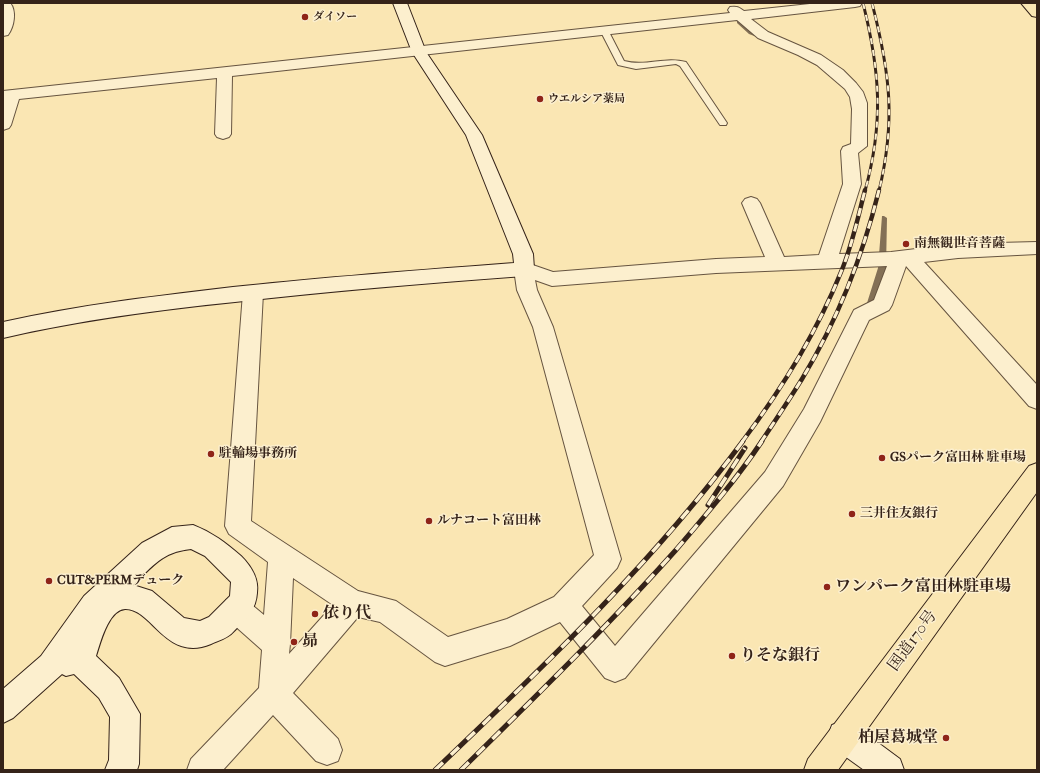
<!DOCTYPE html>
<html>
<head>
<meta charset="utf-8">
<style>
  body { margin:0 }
  #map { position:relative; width:1040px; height:773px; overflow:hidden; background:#fae6b3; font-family:"IM FELL French Canon",serif }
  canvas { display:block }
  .frame { position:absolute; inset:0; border:4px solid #352319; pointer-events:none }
</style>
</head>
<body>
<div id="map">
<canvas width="1040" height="773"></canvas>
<div class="frame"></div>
</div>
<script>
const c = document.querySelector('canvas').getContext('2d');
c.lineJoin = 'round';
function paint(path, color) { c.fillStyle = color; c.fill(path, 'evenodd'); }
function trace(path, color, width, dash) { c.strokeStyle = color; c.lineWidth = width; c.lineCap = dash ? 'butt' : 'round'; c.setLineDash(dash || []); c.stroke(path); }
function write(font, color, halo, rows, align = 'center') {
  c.font = font + ' "IM FELL French Canon","Noto Serif JP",serif'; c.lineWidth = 3; c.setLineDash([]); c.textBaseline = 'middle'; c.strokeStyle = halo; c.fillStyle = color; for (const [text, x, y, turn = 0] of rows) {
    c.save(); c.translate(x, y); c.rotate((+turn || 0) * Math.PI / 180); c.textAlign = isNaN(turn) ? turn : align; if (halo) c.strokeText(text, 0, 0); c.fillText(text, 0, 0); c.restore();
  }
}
paint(new Path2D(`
  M737,21h4l12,11 12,5 -3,2 -13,-5 -12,-11z
  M882,216h2l3,2 -1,50 -11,35 -4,3 -4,-3 11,-35z`), '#837056');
const lane = new Path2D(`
  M602,30h6l16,31c22,6 41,-5 62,1l41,61 -1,2h-6l-40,-59 -4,-2 -40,5 -18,-4 -17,-33z`);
const street = new Path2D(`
  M3,3h7c7,8 4,24 -2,32l-5,1z
  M819,3h43l-2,3 -5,1 -104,12 17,13 53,23 22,15 13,13 7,9 4,11v43l-9,7 3,31 -22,70 52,-2 67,-8 79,-2v12l-79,4 -34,4 113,123v24l-8,-3 -123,-140 -14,39 -3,5 -20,10 -49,102 -37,64 -158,192 -10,4 -10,-4 -45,-56 -50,24 -65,20 -10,-4 -55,-40 -22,-5 -65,76 45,46 4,11 -4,11 -11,4 -11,-4 -43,-46 -50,55h-36l4,-11 68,-71 3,-38 -36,-32 -3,-9 3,-9 10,-4 10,4 18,15 4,-53 -39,-28 -4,-8 18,-233 3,-5 7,-2 7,2 3,5 -12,228 107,70 38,10 52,36 59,-18 47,-22 40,-42 -61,-228 -16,-37 -3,-21 3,-5 7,-2 29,10 163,-13 49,-2 -23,-54 3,-4 6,-2 6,2 3,4 24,54 35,-2 24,-71 -2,-33 2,-4 8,-3 1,-35 -2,-12 -5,-8 -28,-24 -19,-10 -40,-17 -21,-18 -505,56 -1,58 -2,3 -6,2 -6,-2 -2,-3 2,-56 -198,21 -8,26 -2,3 -6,2v-39l727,-78 -2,-3 2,-3c7,-1 9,0 14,4zM887,266l-13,34 -20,10 -50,99 -39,63 -150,174 -33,-40 35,-38 4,-9 -68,-232 -16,-37 -2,-10 17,6 164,-13zM293,578l40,27 -44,49 1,-10z`);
const secondary = new Path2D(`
  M393,3h14l19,49 56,83 51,119 1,15 -3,5 -7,2c-96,7 -193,15 -289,26 -78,8 -155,18 -232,36v-16c76,-17 153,-26 230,-35 94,-10 187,-17 281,-24l-1,-9 -47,-119 -54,-83z
  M193,525c20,8 32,17 48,31 10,10 18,22 16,37 -1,17 -11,26 -23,38 -6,7 -14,9 -23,13 -45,19 -59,-36 -86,-35 -17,1 -25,35 -29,47l23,22 21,36 -1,50 -2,6h-32l4,-10 1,-43 -11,-19 -25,-24 -8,2 -4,-2 -49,44 -10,5v-34l38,-33 43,-60 58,-53 30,-16zM191,549l14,7 26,26 -1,14 -21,21 -9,4 -16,-3 -32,-27 -19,-6c20,-19 29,-33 58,-36z
  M843,721l11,4 46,34 4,11h-40l-32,-23 -4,-11 4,-11z`);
const highway = new Path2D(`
  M1021,3h14l2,2v12l-5,-1z
  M1037,463v29l-199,278h-34l4,-11 221,-293z`);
trace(lane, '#665440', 2);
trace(street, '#665440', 2);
trace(secondary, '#352319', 2);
trace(highway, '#352319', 2);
paint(lane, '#fcefce');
paint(street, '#fcefce');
paint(secondary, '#fcefce');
paint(highway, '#fae6b3');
const railFar2 = new Path2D(`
  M863,3c17,68 21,119 2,188
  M872,3c18,70 24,117 7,188`);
const railFar1 = new Path2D(`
  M742,442c39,-52 75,-110 99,-170 11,-26 17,-55 24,-82
  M761,442c14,-21 28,-42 41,-63 35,-58 61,-124 77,-189`);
const rail = new Path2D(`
  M708,505l37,-57
  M435,770c109,-104 218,-207 308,-329
  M461,770c73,-72 146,-143 214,-219 30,-35 61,-71 87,-110`);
trace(railFar2, '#352319', 3);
trace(railFar1, '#352319', 4.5);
trace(rail, '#352319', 5);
trace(railFar2, '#fcefce', 2, [6]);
trace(railFar1, '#fcefce', 3, [8]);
trace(rail, '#fcefce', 3.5, [11]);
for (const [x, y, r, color] of [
  [305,17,4,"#8f2418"],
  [540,99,4,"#8f2418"],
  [906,244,4,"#8f2418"],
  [211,454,4,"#8f2418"],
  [882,458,4,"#8f2418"],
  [852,514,4,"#8f2418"],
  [429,521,4,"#8f2418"],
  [49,581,4,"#8f2418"],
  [827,587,4,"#8f2418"],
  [315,614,4,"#8f2418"],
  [294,642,4,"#8f2418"],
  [732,656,4,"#8f2418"],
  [946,738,4,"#8f2418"]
]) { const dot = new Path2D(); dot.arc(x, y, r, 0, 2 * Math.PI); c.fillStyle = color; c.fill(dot); trace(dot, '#fcefce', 1.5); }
write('bold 11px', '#352319', '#fcefce', [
  ["ダイソー",313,17],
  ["ウエルシア薬局",548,99]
], 'left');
write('bold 13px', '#352319', '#fcefce', [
  ["南無観世音菩薩",914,244],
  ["駐輪場事務所",219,454],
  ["GSパーク富田林 駐車場",890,458],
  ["三井住友銀行",860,514],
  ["ルナコート富田林",437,521],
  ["CUT&PERMデューク",57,581]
], 'left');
write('bold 16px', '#352319', '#fcefce', [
  ["ワンパーク富田林駐車場",835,587],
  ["依り代",323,614],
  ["昴",302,642],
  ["りそな銀行",740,656],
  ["柏屋葛城堂",938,738,"right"]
], 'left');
write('16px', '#352319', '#fcefce', [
  ["国道170号",913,641,-54]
]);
</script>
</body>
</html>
